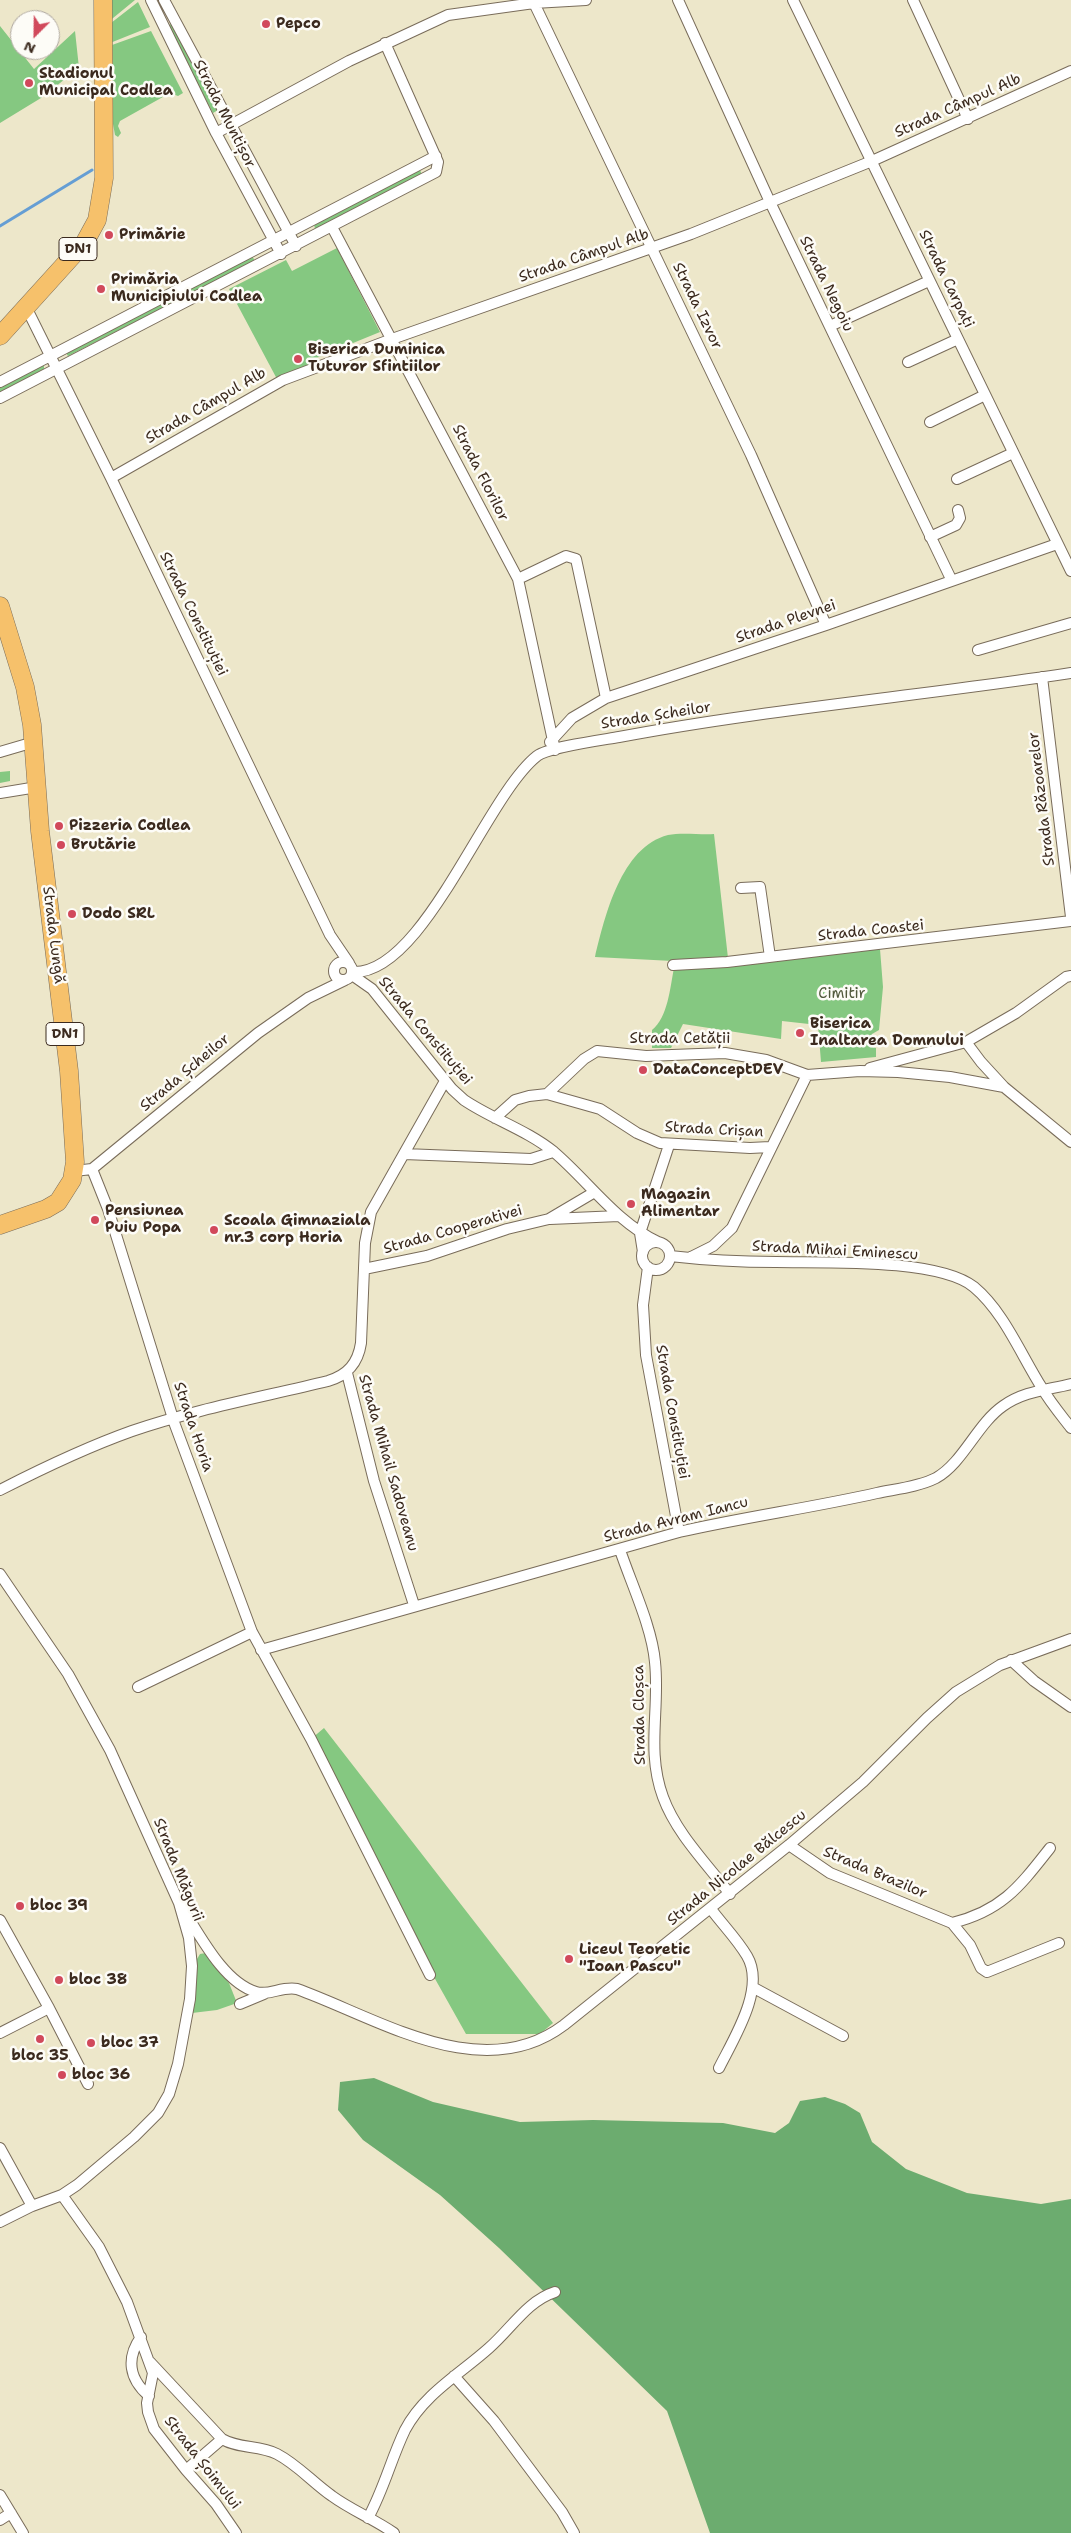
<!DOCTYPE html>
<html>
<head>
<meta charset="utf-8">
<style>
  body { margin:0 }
  #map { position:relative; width:1071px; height:2533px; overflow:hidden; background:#ede7ca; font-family:"Shantell Sans",sans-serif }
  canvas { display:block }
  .north { position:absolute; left:10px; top:10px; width:50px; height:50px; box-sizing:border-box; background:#fdfcf7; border:1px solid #afa8a0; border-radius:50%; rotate:203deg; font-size:14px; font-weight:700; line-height:20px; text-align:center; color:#3b2a1e }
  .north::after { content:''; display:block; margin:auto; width:18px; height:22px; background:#d1495b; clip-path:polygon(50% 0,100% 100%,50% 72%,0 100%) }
</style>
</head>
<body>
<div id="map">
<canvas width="1071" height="2533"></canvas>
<div class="north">N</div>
</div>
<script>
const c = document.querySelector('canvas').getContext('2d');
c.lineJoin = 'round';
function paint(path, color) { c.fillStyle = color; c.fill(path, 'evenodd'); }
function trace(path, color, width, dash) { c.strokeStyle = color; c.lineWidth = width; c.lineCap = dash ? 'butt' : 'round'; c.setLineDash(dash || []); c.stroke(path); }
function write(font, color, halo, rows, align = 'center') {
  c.font = font + ' "Shantell Sans",sans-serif'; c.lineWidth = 5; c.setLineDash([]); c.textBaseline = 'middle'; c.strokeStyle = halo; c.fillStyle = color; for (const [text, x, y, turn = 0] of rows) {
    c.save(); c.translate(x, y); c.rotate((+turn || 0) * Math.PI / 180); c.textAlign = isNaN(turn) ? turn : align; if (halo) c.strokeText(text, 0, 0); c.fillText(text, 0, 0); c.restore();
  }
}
paint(new Path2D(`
  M109,0h26l-28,23z
  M138,2l12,25 -40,16 1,-20z
  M172,24l46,86 -5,3 -45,-88z
  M0,26l34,43 41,-38 4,37 -38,30 -41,25z
  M151,31l32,62 -5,3 -8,-3 -50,28 -2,5 3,7 -3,4 -3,-2 -2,-11 -4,-75 3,-4z
  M420,170l2,5 -107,54 -1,-5z
  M337,248l43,84 -71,29 1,4 -33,14 -48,-90 57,-29 6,11z
  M252,256l3,5 -187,95 -2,-3z
  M44,364v5l-44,23v-6z
  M10,771v10l-10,2v-11z
  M714,834l14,124 -55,3 -78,-4c10,-41 26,-110 73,-122 14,-3 32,0 46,-1z
  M880,949l3,38 -4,43 -7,4v13l4,1v9l-55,5 -3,-37 -36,-4 -1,18 -98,-15 -12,24h-19v-18c16,-13 18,-42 22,-62l55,-2z
  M324,1728l229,295 -13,11h-74l-41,-73 -114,-222z
  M206,1953l23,30 8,20 -20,7 -25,3 5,-54 3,-5z`), '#85c881');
paint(new Path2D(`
  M374,2078l59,24 87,20 73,-2 130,3 52,10 14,-10 11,-22 25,-4 20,7 15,9 12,29 34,27 61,24 74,11 30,-5v334h-361l-43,-122 -168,-163 -59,-53 -77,-55 -25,-30 2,-28z`), '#6cac6f');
trace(new Path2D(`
  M0,226l92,-56`), '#659ed4', 3);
const minor = new Path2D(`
  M151,0l65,133 65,121
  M164,0l132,246
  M678,0l92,202 181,377
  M793,0l278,571
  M913,0l55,119
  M534,3l217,452 75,170
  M216,133l133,-72 99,-46 86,-12 52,-3
  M332,227l186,352 37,171
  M26,307l85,171 219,457 19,28
  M830,326l99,-45
  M908,362l50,-23
  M0,382l436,-226
  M0,398l436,-226 2,-10 -53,-119
  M930,422l55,-27
  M111,478l172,-98 109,-41 299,-105 181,-73 199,-90
  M957,479l56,-26
  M930,537l26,-12 4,-7 -2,-8
  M518,579l48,-23 10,3 30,139
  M978,650l93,-27
  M1042,677l29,240
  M550,742l22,-24 34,-20 220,-73 231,-81
  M0,752l34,-10
  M0,793l37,-6
  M741,888l19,-1 10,70
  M334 971a9 9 0 1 1 18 0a9 9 0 1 1-18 0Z
  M673,965l54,-3 344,-41
  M352,972c71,4 133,-175 185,-216 12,-9 65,-16 82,-19 149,-28 302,-41 452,-64
  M352,975l20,14 80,100 12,11c28,19 63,30 90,52 35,30 62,70 104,90
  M966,1042l15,20 23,25 67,55
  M870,1068l96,-26 50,-29 50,-36 5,-1
  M547,1094l53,15 37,24 23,10 90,5 20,-1
  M495,1118l20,-18 14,-4 18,-2 37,-35 13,-8 49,5 79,-3 41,7 41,15 53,-4 38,1 52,5 54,10
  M404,1154l127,5 22,-7
  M92,1169l16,40 67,216 77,207 59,107 119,236
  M74,1171l18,-2 166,-136 50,-35 37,-18
  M550,1219l69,-3
  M642 1256a14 14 0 1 1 28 0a14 14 0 1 1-28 0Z
  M643,1252l-3,-19 29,-88
  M670,1256c35,4 71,6 106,6 47,1 162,-4 198,25 30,25 47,68 68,101 8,14 19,27 29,40
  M691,1257l22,-11 19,-18 75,-153
  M648,1267l-5,38 3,50 33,177
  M364,1269l63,-13 80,-27 42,-10 44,-26
  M347,1373l27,108 40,124
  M0,1490c43,-22 87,-43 132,-59 64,-22 131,-34 196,-50 20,-6 30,-18 33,-38l4,-100 6,-31 74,-131
  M620,1550c11,33 32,77 35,112 5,47 -9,89 8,135 13,36 44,67 67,97
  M0,1574l68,100 42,76 69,153 10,35 3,28 -2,33 -12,65 -9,30 -11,19 -24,24 -57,48 -15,10 -30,11 -32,16
  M261,1650l418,-118c65,-15 132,-24 198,-39 19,-4 41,-6 59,-15 27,-15 41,-54 67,-72 21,-15 44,-16 68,-22
  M1011,1660l23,21 37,26
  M138,1687l114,-55
  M789,1845l41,28 122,50 18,22 11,23 6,4 72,-29
  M179,1903c19,28 43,79 77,89 13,4 26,-6 41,-3 81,29 185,98 267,36l225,-180 74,-63 64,-64 29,-26 44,-27 71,-26
  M711,1909c11,15 26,30 36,47 19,32 -13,82 -28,112
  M0,1920l49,88 39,76
  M952,1923c50,-12 68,-37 98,-75
  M754,1988l89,48
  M240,2004l24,-10
  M0,2033l49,-25
  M0,2148l32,58
  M62,2195l37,52 28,55 26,71 -6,30 1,9 6,17 32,41 30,34 20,29
  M141,2337c-15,21 -12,42 8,59
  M150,2362l72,77c17,10 37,6 55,15 21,11 35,28 55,42 19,14 42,23 62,37
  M454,2376l40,45 68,91 12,21
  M186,2470l36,-31
  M0,2495l23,38
  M368,2518c16,-29 23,-59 37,-88 19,-36 55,-56 84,-82 22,-19 38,-47 66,-56
  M0,2520l11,-7`);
const trunk = new Path2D(`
  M0,336l85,-94 12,-22 7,-42 -1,-178
  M0,606l25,81 7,38 8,106 29,240 6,91 -3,18 -14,22 -12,7 -46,16`);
trace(minor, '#796c5a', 12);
trace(trunk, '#796c5a', 19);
trace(minor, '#fff', 10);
trace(trunk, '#f6c16b', 18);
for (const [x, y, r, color] of [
  [266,24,5,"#d1495b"],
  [29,83,5,"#d1495b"],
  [109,235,5,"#d1495b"],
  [101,289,5,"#d1495b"],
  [298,359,5,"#d1495b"],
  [59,826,5,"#d1495b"],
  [61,845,5,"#d1495b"],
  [72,914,5,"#d1495b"],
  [800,1033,5,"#d1495b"],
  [643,1070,5,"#d1495b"],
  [631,1204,5,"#d1495b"],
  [95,1220,5,"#d1495b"],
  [214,1230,5,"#d1495b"],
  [20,1906,5,"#d1495b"],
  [569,1959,5,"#d1495b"],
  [59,1980,5,"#d1495b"],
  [40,2039,5,"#d1495b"],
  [91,2043,5,"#d1495b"],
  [62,2075,5,"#d1495b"]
]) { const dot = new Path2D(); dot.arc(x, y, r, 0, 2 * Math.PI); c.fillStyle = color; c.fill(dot); trace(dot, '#fdfcf7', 2); }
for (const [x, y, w] of [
  [78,249,38],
  [65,1034,38]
]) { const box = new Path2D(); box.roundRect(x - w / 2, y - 11.5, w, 23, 4); c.fillStyle = '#fdfcf7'; c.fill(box); trace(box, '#3b2a1e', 1); }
write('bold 14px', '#3b2a1e', null, [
  ["DN1",78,249],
  ["DN1",65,1034]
]);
write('bold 15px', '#3b2a1e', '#fdfcf7', [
  ["Pepco",276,24],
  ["Stadionul",39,74],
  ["Municipal Codlea",39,91],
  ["Primărie",119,235],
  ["Primăria",111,280],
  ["Municipiului Codlea",111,297],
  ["Biserica Duminica",308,350],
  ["Tuturor Sfintiilor",308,367],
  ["Pizzeria Codlea",69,826],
  ["Brutărie",71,845],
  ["Dodo SRL",82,914],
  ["Biserica",810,1024],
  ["Inaltarea Domnului",810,1041],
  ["DataConceptDEV",653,1070],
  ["Magazin",641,1195],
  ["Alimentar",641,1212],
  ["Pensiunea",105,1211],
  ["Puiu Popa",105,1228],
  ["Scoala Gimnaziala",224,1221],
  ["nr.3 corp Horia",224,1238],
  ["bloc 39",30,1906],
  ["Liceul Teoretic",579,1950],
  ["\"Ioan Pascu\"",579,1967],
  ["bloc 38",69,1980],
  ["bloc 37",101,2043],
  ["bloc 35",40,2056,"center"],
  ["bloc 36",72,2075]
], 'left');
write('15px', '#3b2a1e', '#fdfcf7', [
  ["Strada Câmpul Alb",958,106,-24],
  ["Strada Muntișor",224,114,63],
  ["Strada Câmpul Alb",584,256,-19],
  ["Strada Carpați",946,279,64],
  ["Strada Negoiu",826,284,64],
  ["Strada Izvor",697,306,64],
  ["Strada Câmpul Alb",206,406,-30],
  ["Strada Florilor",480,473,63],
  ["Strada Constituției",193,614,64],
  ["Strada Plevnei",786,622,-19],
  ["Strada Șcheilor",656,716,-9],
  ["Strada Răzoarelor",1042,799,-97],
  ["Strada Coastei",871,931,-6],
  ["Strada Lungă",53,935,83],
  ["Strada Constituției",425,1031,50],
  ["Strada Cetății",680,1039],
  ["Strada Șcheilor",185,1073,-40],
  ["Strada Crișan",714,1130,3],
  ["Strada Cooperativei",453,1230,-16],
  ["Strada Mihai Eminescu",835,1251,3],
  ["Strada Constituției",672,1412,80],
  ["Strada Horia",193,1427,71],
  ["Strada Mihail Sadoveanu",388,1463,74],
  ["Strada Avram Iancu",676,1520,-14],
  ["Strada Cloșca",640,1715,-91],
  ["Strada Nicolae Bălcescu",737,1868,-39],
  ["Strada Măgurii",178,1870,68],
  ["Strada Brazilor",875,1873,23],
  ["Strada Șoimului",202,2463,52]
]);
write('15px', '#51593c', '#fdfcf7', [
  ["Cimitir",842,994]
]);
</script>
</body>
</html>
